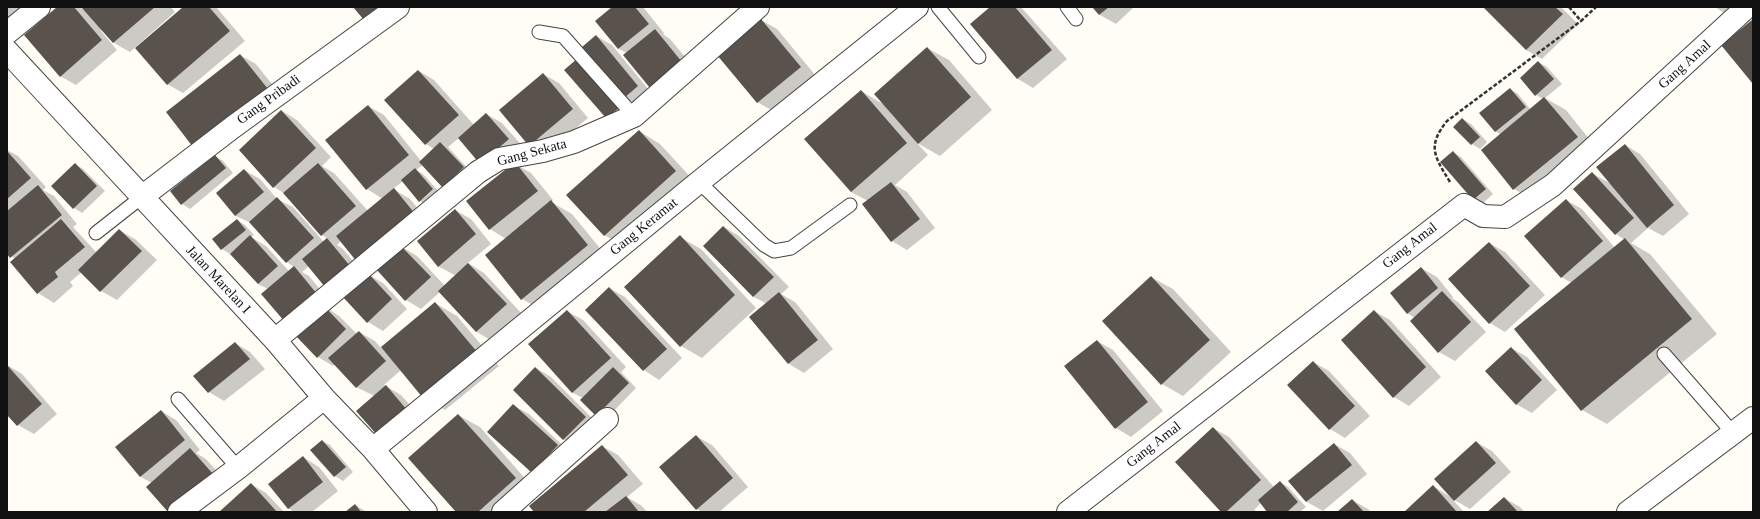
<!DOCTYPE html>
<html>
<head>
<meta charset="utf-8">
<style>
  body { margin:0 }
  #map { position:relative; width:1760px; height:519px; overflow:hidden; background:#fffdf5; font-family:"Times New Roman",serif }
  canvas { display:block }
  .frame { position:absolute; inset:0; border:8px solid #111; pointer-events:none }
</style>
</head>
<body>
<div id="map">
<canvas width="1760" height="519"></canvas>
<div class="frame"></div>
</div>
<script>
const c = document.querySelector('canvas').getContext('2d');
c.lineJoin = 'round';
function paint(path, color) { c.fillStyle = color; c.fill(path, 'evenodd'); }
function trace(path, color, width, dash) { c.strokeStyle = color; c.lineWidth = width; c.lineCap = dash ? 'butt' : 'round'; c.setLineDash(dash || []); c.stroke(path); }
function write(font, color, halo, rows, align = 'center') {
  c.font = font + ' "Times New Roman",serif'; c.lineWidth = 4; c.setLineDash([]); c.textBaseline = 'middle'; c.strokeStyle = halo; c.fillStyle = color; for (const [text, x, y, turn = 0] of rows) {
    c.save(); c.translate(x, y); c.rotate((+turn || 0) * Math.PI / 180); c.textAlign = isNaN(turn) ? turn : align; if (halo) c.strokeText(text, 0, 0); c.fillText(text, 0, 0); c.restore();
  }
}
paint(new Path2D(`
  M7,7h24l-24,22z
  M59,7h20l6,4 -2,-4h88l4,5 -45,40 -16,-9 -12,-14 -1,2 16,19 -41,35 -16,-9z
  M185,7h31l29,34 -62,52 -16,-9z
  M613,7h30l21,26 -1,1 7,5 27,32 -70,-18 -8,-4 -23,-28z
  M991,7h30l46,52 -34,29 -15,-9 -47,-55z
  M1093,7h41l-18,17 -16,-9z
  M1484,7h77l17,17 -36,35 -16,-9z
  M1715,7h29l-12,11z
  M761,20l16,9 39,47 -43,35 -16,-9z
  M596,36l16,9 41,50 -13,11 -16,-9z
  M927,48l22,12 43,50 -52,46 -23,-13 11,12 -33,30 12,7 28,36 -28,22 -15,-9 -24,-40 -17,-9 -45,-52 55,-49 22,13z
  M240,55l16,9 27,34 -74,57z
  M577,61l57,56h-27z
  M1538,62l9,5 15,17 -17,14 21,12 32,40 -63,51 -21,-12 -13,-54 -6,-4 15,-42 8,5 13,16 12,-11 -7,-4z
  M419,71l15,9 40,45 12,-11 16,9 22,25 -27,24 -38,-34 -11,9 24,26 -21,19 -28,-27 -7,5 7,4 18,20 -13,12 -8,-5 -17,-20 -10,8 17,10 21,25 -29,23 15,9 28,30 11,-10 -18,-10 17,-56 16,9 20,25 -23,19 16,10 38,41 -30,27 -15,-9 -37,-40 -19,17 -15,-9 -30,-32 -35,-27 -4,4 5,3 23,27 2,-1 16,9 24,26 -24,22 -15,-9 -26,-27 -33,-29 -7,6 7,4 23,28 -5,4 12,8 18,18 2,-2 16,9 6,7 54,-45 22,13 42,50 -54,44 -21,-12 -23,-28 -17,15 17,10 21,24 -66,-32 -21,-23 -2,2 -15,-9 -50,-68 -10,-5 -27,-31 -1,1 -8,-5 15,-29 8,5 9,10 -3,2 15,9 23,25 5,-4 -7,-5 -34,-38 -17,-8 -19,-23 27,-23 16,9 17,20 16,8 31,35 4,-3 -6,-4 -38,-42 -10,-6 8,-76 15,9 34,37 -9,9 12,7 34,38 15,-12 -16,-10 1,-83 16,9 37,46 13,-12 -8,-5z
  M543,74l16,9 29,35 -43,36 -15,-9z
  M1463,119l8,5 16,18 -7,7 -8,-5z
  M639,131l21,13 36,39 -70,64 -22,-12z
  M1625,145l15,9 49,60 -26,22 -15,-8 -17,15 19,11 67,80 -110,90 -25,-14 -10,-127 -11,-6 5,-77 16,9 33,39 10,-8 -9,-6 -24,-61 19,11z
  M7,150l11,6 28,31 -3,3 11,6 23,28 -4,3 24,26 22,-23 16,9 22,21 -40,40 -16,-9 -19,-19 -12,10 3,4 -19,17 -16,-10 -27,-31 4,-3 -8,-7z
  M1453,152l8,5 32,37 -11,10 -8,-5z
  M215,156l8,5 10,12 -43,36 -8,-5z
  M75,164l8,5 22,22 -23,22 -8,-5z
  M515,164l16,9 22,27 -2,2 21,12 36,44 -65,53 -21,-12 -16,-60 -16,-10z
  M724,227l15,9 50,51 -8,7 14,8 38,47 -29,24 -15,-9 -22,-60 -13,-7 -49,-51z
  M680,237l21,12 55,59 -54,50 -21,-12z
  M1489,243l16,9 40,43 -40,37 -15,-9z
  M1421,268l16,9 16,20 -1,1 6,4 28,30 -31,29 -16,-9 -24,-34 -8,-5z
  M1151,277l22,12 58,63 -48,44 -21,-12z
  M609,288l16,9 57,61 -23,22 -15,-10 -58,-60z
  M567,311l16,9 43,47 -5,5 15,16 -31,32 -22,-22 -10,-5 -44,-48z
  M1374,311l16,9 51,57 -32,29 -15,-9z
  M1097,341l16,9 50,61 -32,26 -15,-9z
  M235,343l15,9 15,17 -41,32 -15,-9z
  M1511,348l16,9 30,33 -25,23 -16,-9z
  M1313,362l16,9 41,45 -25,22 -15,-9z
  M7,365l15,9 35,40 -23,20 -16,-9 -11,-12z
  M536,368l15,9 50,50 -22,21 -16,-9z
  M513,405l16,9 44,41 -25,26z
  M161,411l15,9 24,30 -4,3 10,6 22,25 -76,-1 -11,-6 -24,-30z
  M458,415l22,12 56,64 -23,21h-55z
  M1213,428l16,9 45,50 6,-5 8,5 18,20 -6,5h-31l-8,-9 -7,7 5,2h-37z
  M696,436l16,9 36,42 -29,25h-17l-5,-3z
  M322,441l8,4 23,27 -10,9 -8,-5z
  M1476,442l16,9 19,21 -41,37 -19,-11 13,14h-59l28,-26 19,12z
  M1334,444l16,9 17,21 -44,37 -16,-9 -17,-21z
  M602,446l16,9 25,29 -16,13 15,9 5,6h-112z
  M303,457l16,10 19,24 -26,21h-17l-6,-3 -19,-25z
  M251,484l15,9 18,19h-64z
  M1504,498l16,9 5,5h-36z
  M1352,500l16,9 3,3h-33z
  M355,505l12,7h-21z`), '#0003');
paint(new Path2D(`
  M57,7h17l28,33 -42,37 -36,-42z
  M81,7h74l-42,36z
  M183,7h26l21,24 -63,54 -32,-37z
  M353,7h27l-16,13z
  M612,7h23l14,17 -31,25 -23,-28z
  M990,7h25l37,43 -35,29 -47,-55z
  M1092,7h17l-10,8z
  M1483,7h72l8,7 -37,36z
  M761,19l40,48 -44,36 -40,-48z
  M1752,20l1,1v63l-32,-39z
  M655,29l27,33 -32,26 -27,-33z
  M596,35l42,51 -14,12 -42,-51z
  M927,47l44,50 -53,47 -44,-50z
  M240,54l28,35 -75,58 -27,-35z
  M577,59l42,49 -13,10 -42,-48z
  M1538,61l16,18 -19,17 -15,-18z
  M418,70l41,45 -34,30 -41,-45z
  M543,73l30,36 -44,37 -30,-36z
  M1510,88l16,19 -31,25 -16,-19z
  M861,90l46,53 -56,49 -47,-53z
  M1544,97l34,40 -65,53 -32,-40z
  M368,105l41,50 -43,35 -41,-50z
  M281,110l35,38 -43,40 -34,-38z
  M486,113l23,26 -29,25 -22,-26z
  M1462,118l18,19 -9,8 -18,-18z
  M639,130l37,41 -72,65 -38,-41z
  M440,142l24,25 -21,21 -24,-26z
  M1625,144l49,61 -27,23 -51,-61z
  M7,151l24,27 -24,21z
  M1453,151l33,38 -13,11 -33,-38z
  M215,155l11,13 -45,37 -11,-14z
  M515,162l23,29 -49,39 -23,-29z
  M75,163l22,23 -24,23 -22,-23z
  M318,163l38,43 -35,30 -38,-43z
  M415,168l18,21 -14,13 -18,-22z
  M244,169l20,23 -29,24 -19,-23z
  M1592,172l42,46 -19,17 -42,-46z
  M891,182l29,37 -29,23 -29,-38z
  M38,185l24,30 -52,43 -3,-4v-43z
  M394,188l22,27 -59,47 -21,-26z
  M277,197l37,41 -28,25 -37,-41z
  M1566,199l37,42 -42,37 -37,-42z
  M551,200l37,45 -67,55 -36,-45z
  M455,209l21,25 -38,33 -21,-26z
  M61,219l24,28 -30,25 3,5 -21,17 -27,-32z
  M237,219l9,11 -25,20 -9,-11z
  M723,226l51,51 -21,20 -50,-51z
  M119,229l23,22 -42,41 -22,-22z
  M250,235l28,31 -20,18 -28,-30z
  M680,235l55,60 -55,52 -56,-60z
  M327,238l23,28 -25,21 -23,-28z
  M1625,238l67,81 -111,92 -67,-82z
  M1489,242l41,44 -41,38 -41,-45z
  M401,246l30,31 -26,24 -29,-32z
  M468,263l39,41 -31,28 -38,-41z
  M294,266l23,28 -32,28 -24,-28z
  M1421,267l17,21 -31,26 -17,-21z
  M367,272l25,27 -25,24 -25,-27z
  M1151,276l59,64 -49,45 -59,-64z
  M609,287l58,62 -24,22 -58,-61z
  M1442,291l29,31 -33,31 -28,-32z
  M779,292l39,48 -30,24 -39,-47z
  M435,302l43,51 -55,45 -42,-51z
  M323,305l23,24 -29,29 -23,-24z
  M567,310l44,48 -39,35 -44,-49z
  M1374,310l52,57 -33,31 -52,-58z
  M359,331l27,30 -30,27 -28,-30z
  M1097,340l51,62 -33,27 -51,-63z
  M235,342l15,17 -42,34 -15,-17z
  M1511,347l31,33 -26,25 -31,-34z
  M1313,361l42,45 -26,24 -42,-45z
  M7,365l35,39 -25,22 -10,-11z
  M535,367l51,50 -23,23 -50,-50z
  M613,367l16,16 -33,33 -16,-16z
  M386,385l21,25 -30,25 -21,-24z
  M513,404l45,41 -26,28 -45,-41z
  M161,410l24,30 -45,37 -25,-30z
  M458,414l58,64 -38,34h-22l-48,-54z
  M1213,427l48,53 -35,32h-5l-46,-50z
  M696,435l37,43 -37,32 -37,-43z
  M322,440l24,27 -12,10 -24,-27z
  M1476,441l20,22 -42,38 -20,-22z
  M1334,443l18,22 -46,37 -18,-21z
  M602,445l26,30 -44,37h-50l-5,-6z
  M190,448l23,26 -45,38 -22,-25z
  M303,456l20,26 -35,27 -20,-25z
  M1280,481l18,21 -11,10h-20l-9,-12z
  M251,483l26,29h-58z
  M1433,485l24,27h-53z
  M626,496l13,16h-34z
  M1504,497l14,15h-31z
  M1352,499l12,13h-27z
  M355,504l6,8h-16z`), '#5a524d');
const service = new Path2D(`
  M938,7l41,50
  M1067,7l9,12
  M539,32l24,4 71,80
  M699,182l65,63 10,6 17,-3 59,-43
  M96,233l47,-37
  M1664,354l69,79
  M178,399l60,69`);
const minor = new Path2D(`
  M7,33l32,-26
  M7,51l268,289 49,58 49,51 53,63
  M143,196l90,-69 165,-120
  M275,340l203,-168 21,-13 44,-8 31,-9 60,-26 124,-109
  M373,449l326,-267 218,-175
  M179,512l59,-44 86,-70
  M503,512l104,-93
  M1068,512l396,-307 19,11 22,1 48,-32 194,-178
  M1628,512l125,-94`);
trace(service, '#444', 15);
trace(minor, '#444', 24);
trace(new Path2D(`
  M1569,7l12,14 15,-14
  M1450,182c-16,-26 -23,-36 -3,-61l134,-100`), '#333', 2.5, [4, 2]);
trace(service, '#fff', 13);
trace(minor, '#fff', 22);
write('14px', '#111', '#fff', [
  ["Gang Amal",1685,65,-42],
  ["Gang Pribadi",269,100,-36],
  ["Gang Sekata",532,153,-15],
  ["Gang Keramat",644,227,-39],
  ["Gang Amal",1410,246,-38],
  ["Jalan Marelan I",218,280,47],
  ["Gang Amal",1154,445,-38]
]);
</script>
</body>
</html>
